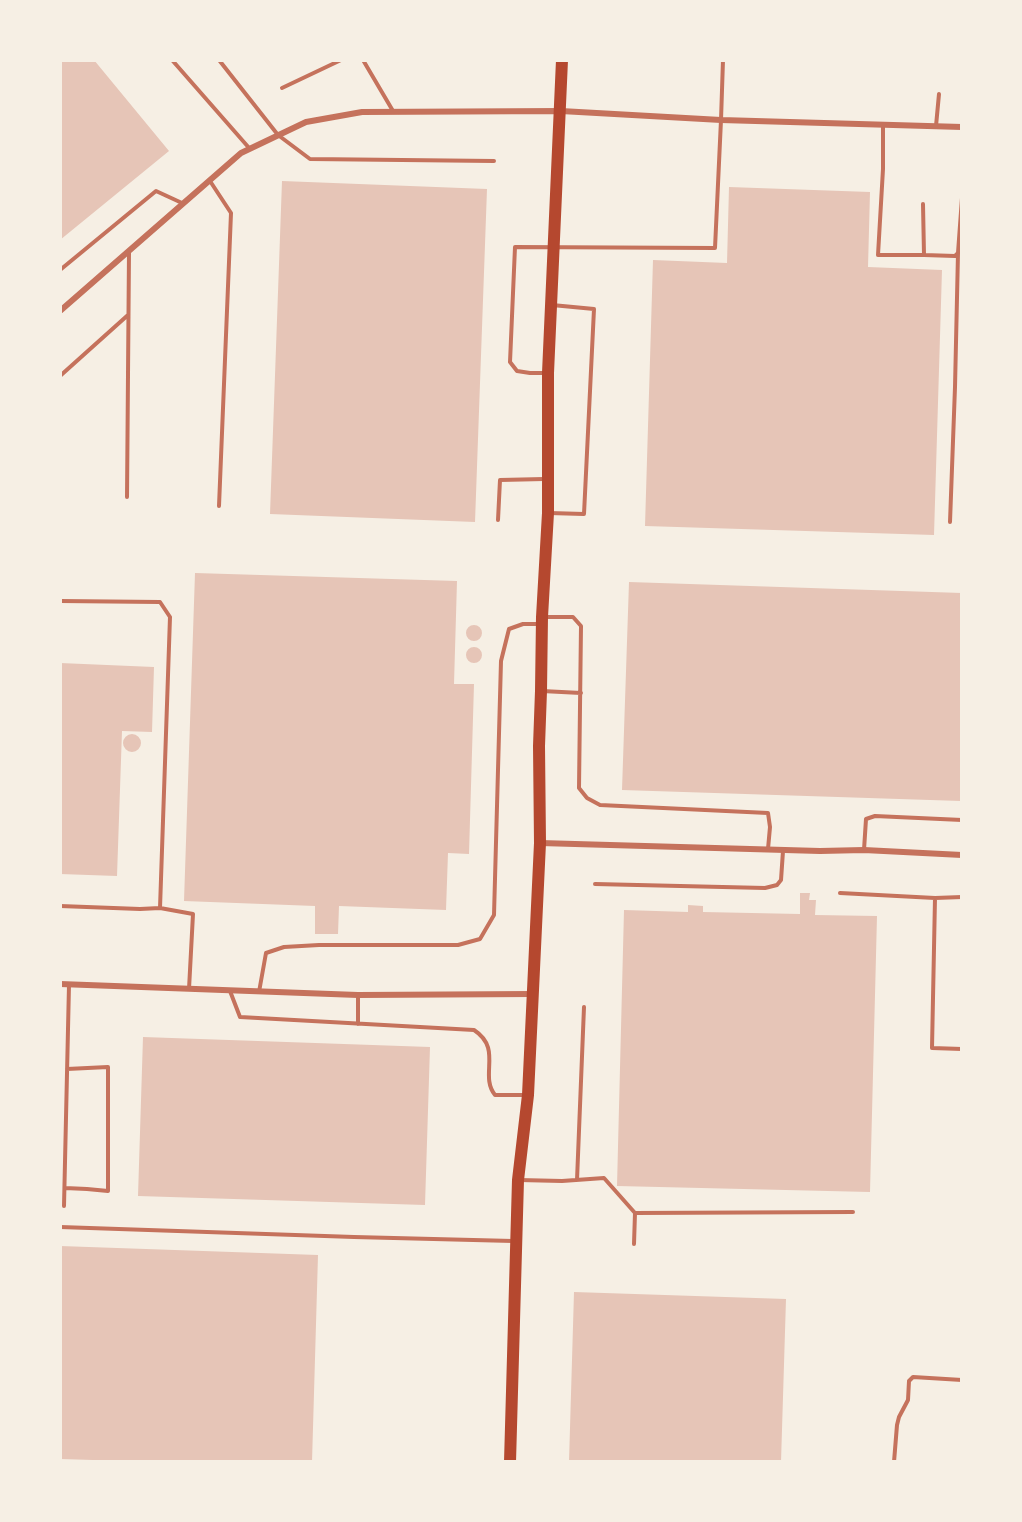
<!DOCTYPE html>
<html>
<head>
<meta charset="utf-8">
<style>
  body { margin:0 }
  #map { position:relative; width:1022px; height:1522px; overflow:hidden; background:#f6efe4; font-family:Ubuntu,sans-serif }
  canvas { display:block }
  .frame { position:absolute; inset:0; border:62px solid #f6efe4; pointer-events:none }
</style>
</head>
<body>
<div id="map">
<canvas width="1022" height="1522"></canvas>
<div class="frame"></div>
</div>
<script>
const c = document.querySelector('canvas').getContext('2d');
c.lineJoin = 'round';
function paint(path, color) { c.fillStyle = color; c.fill(path, 'evenodd'); }
function trace(path, color, width, dash) { c.strokeStyle = color; c.lineWidth = width; c.lineCap = dash ? 'butt' : 'round'; c.setLineDash(dash || []); c.stroke(path); }
paint(new Path2D(`
  M60,60h34l75,91 -109,89z
  M282,181l205,8 -12,333 -205,-8z
  M729,187l141,5 -2,75 74,3 -8,265 -289,-9 8,-266 74,3z
  M195,573l262,8 -3,103h20l-5,170 -21,-1 -2,57 -107,-4 -1,28h-23v-28l-131,-5z
  M629,582l333,11 -1,208 -339,-11z
  M466 633a8 8 0 1 1 16 0a8 8 0 1 1-16 0Z
  M466 655a8 8 0 1 1 16 0a8 8 0 1 1-16 0Z
  M60,663l94,4 -2,65 -30,-1 -5,145 -57,-2z
  M123 743a9 9 0 1 1 18 0a9 9 0 1 1-18 0Z
  M800,893h10l-1,7h7l-1,15 62,1 -7,276 -253,-6 7,-276 64,2v-7l15,1v6l97,2z
  M143,1037l287,10 -5,158 -287,-9z
  M60,1246l258,9 -6,207h-154l-98,-3z
  M574,1292l212,7 -5,163h-212z`), '#e6c5b7');
trace(new Path2D(`
  M172,60l78,89
  M219,60l59,75 32,24 184,2
  M363,60l30,51
  M282,88l59,-28
  M883,125v44l-5,86h46l-1,-51
  M936,126l3,-32
  M210,181l21,32 -12,293
  M924,255l31,1 3,-3 4,-55
  M60,270l96,-79 26,12
  M546,373h-16l-13,-2 -7,-9 5,-115 200,1 6,-128 2,-60
  M60,376l68,-61
  M127,497l2,-245
  M549,513l35,1 10,-205 -42,-4
  M498,520l2,-40 44,-1
  M950,522l5,-135 3,-134
  M60,601l100,1 10,15 -10,291 -20,1 -80,-3
  M545,617h28l8,9 -2,162 8,10 13,7 168,8 2,14 -2,22
  M542,691l39,2
  M864,850l2,-31 9,-3 87,4
  M595,884l170,4 12,-3 4,-5 2,-29
  M840,893l95,5 27,-1
  M935,898l-3,150 30,1
  M160,908l33,6 -4,75
  M230,991l10,26 234,13c29,19 5,45 21,65h30
  M259,992l7,-39 18,-6 35,-2h139l22,-6 14,-24 7,-254 8,-32 14,-5h18
  M358,995v29
  M519,1180l43,1 42,-3 31,35 -1,31
  M577,1180l7,-173
  M65,1188l22,1 21,2v-124l-41,2
  M64,1206l5,-221
  M635,1213l218,-1
  M60,1227l294,10 159,4
  M894,1462l3,-37 2,-8 9,-17 1,-19 4,-4 49,3`), '#c5725c', 4);
trace(new Path2D(`
  M60,311l181,-158 65,-31 56,-10 199,-1 160,9 241,7
  M540,843l280,8 44,-1 98,5
  M60,984l298,11 175,-1`), '#c5725c', 6);
trace(new Path2D(`
  M510,1462l8,-282 10,-85 12,-252 -1,-97 2,-55 1,-74 6,-104v-140l14,-313`), '#b5482f', 12);
</script>
</body>
</html>
